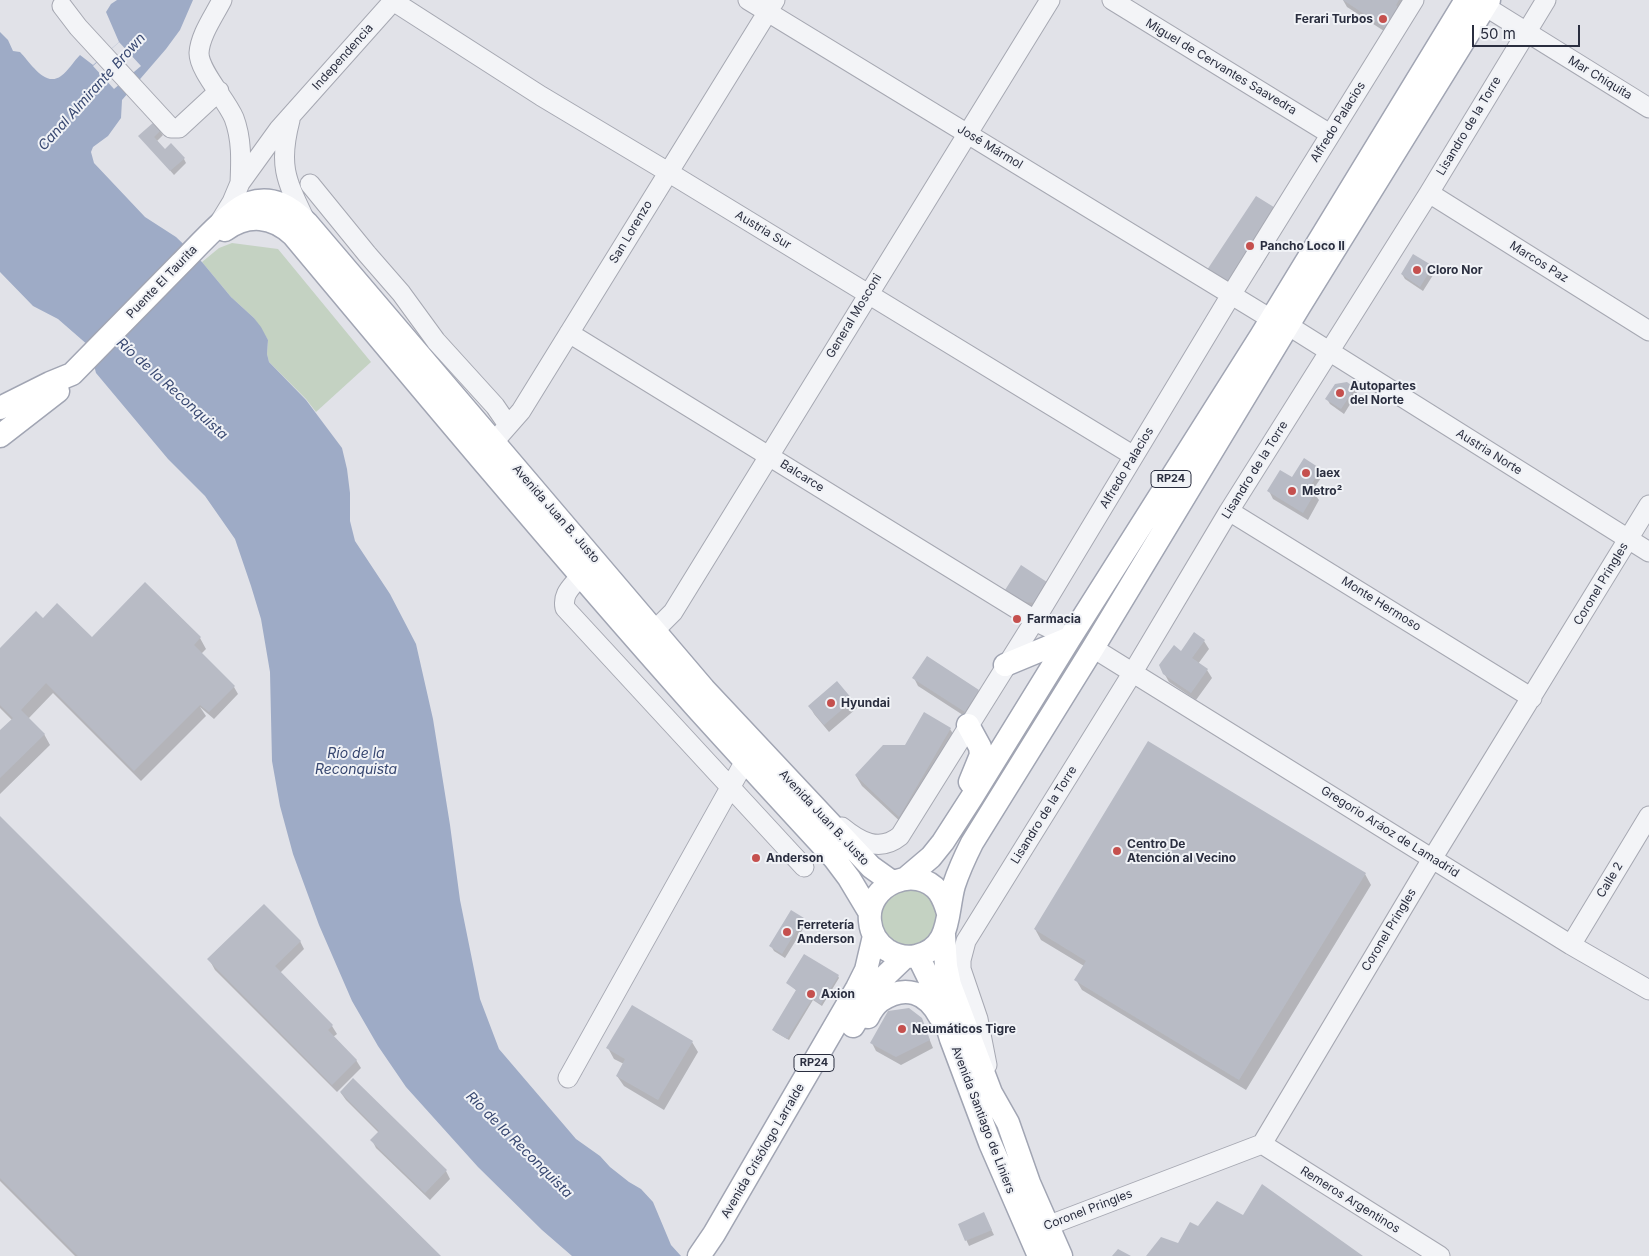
<!DOCTYPE html>
<html>
<head>
<meta charset="utf-8">
<style>
  body { margin:0 }
  #map { position:relative; width:1649px; height:1256px; overflow:hidden; background:#e1e2e8; font-family:Inter,sans-serif }
  canvas { display:block }
  .scale { position:absolute; left:1472px; top:25px; width:108px; height:22px; box-sizing:border-box; border:2px solid #2a2e3f; border-top:0; padding-left:6px; font-size:15px; line-height:18px; white-space:nowrap; color:#2a2e3f; -webkit-text-stroke:4px #f0f2f6; paint-order:stroke }
</style>
</head>
<body>
<div id="map">
<canvas width="1649" height="1256"></canvas>
<div class="scale">50 m</div>
</div>
<script>
const c = document.querySelector('canvas').getContext('2d');
c.lineJoin = 'round';
function paint(path, color) { c.fillStyle = color; c.fill(path, 'evenodd'); }
function trace(path, color, width, dash) { c.strokeStyle = color; c.lineWidth = width; c.lineCap = dash ? 'butt' : 'round'; c.setLineDash(dash || []); c.stroke(path); }
function write(font, color, halo, rows, align = 'center') {
  c.font = font + ' Inter,sans-serif'; c.lineWidth = 4; c.setLineDash([]); c.textBaseline = 'middle'; c.strokeStyle = halo; c.fillStyle = color; for (const [text, x, y, turn = 0] of rows) {
    c.save(); c.translate(x, y); c.rotate((+turn || 0) * Math.PI / 180); c.textAlign = isNaN(turn) ? turn : align; if (halo) c.strokeText(text, 0, 0); c.fillText(text, 0, 0); c.restore();
  }
}
paint(new Path2D(`
  M232,243l46,6 93,113 -55,50 -10,-13 -37,-37 -2,-8 1,-14 -14,-22 -23,-21 -29,-35 17,-14z
  M915,885l24,19 -2,31 -27,15 -28,-15c-3,-41 -6,-37 33,-50z`), '#c4d2c2');
paint(new Path2D(`
  M117,0h76l-13,30 -14,19 -44,51 -1,18 -13,18 -15,11 -2,5 3,11 51,54 31,20 26,25 29,35 23,21 7,9 7,13 -1,14 2,8 37,38 36,48 5,21 3,24v28l5,20 35,53 26,50 17,75 17,106 10,75 20,99 19,50 77,90 24,17 10,11 19,15 12,7 12,13 18,43 10,11h-109l-30,-26 -64,-63 -72,-80 -28,-41 -26,-45 -33,-76 -26,-71 -13,-48 -8,-45 -2,-89 -9,-53 -10,-33 -16,-47 -30,-43 -37,-37 -72,-86 -7,-27 -31,-27 -25,-13 -33,-34v-240l8,8 5,11 7,1c10,10 25,36 41,24 7,-5 13,-15 19,-21l13,10 26,-23 -13,-30 5,-8z`), '#9eabc6');
paint(new Path2D(`
  M119,42l22,24 -27,23 -21,-23z`), '#e1e2e8');
paint(new Path2D(`
  M1343,0h62l-21,31 -37,-24z
  M154,123l9,12 -6,6 8,10 19,8 2,4 -12,12 -34,-39z
  M1276,210l9,16 -26,44 -7,-4 -15,22 -24,-10z
  M1432,267l3,5 -12,19 -18,-12 -3,-5z
  M1354,389l3,4 -13,21 -14,-10 -3,-5z
  M1320,470l3,5 -11,16 7,9 -11,20 -35,-21 -4,-8z
  M145,584l55,54 6,11 -5,5 33,33 4,7 -24,25 -14,-12 6,9 -65,65 -88,-88 -25,26 16,15 6,11 -50,49v-62l12,-12 -12,-12v-58l43,-30 49,19z
  M1006,590l48,2 -25,18 -18,-12z
  M1204,641l5,8 -11,15 9,6 5,8 -16,22 -27,-18 -5,-9 17,-20z
  M914,678l64,13 5,8 -14,20 -51,-33z
  M837,683l15,18 5,7 -28,24 -15,-18 -4,-8z
  M924,714l26,15 7,11 -51,87 -44,-41 -6,-10 49,-30z
  M0,818l439,438h-364l-75,-75z
  M1365,874l6,11 -125,205 -164,-100 -6,-10 8,-14 -43,-26 -6,-11z
  M803,919l3,5 -21,34 -11,-7 -3,-5z
  M300,941l4,8 -24,24 52,53 5,8 -4,3 23,23 5,8 -24,24 -122,-122 -6,-11z
  M838,976l1,2 -17,28 -9,-6 -24,40 -14,-8 -1,-2 23,-39 -9,-8z
  M921,1019l12,29 -32,17 -25,-14 -4,-8z
  M692,1042l6,10 -34,58 -40,-24 -7,-10 7,-12 -10,-5 -6,-11z
  M353,1080l93,91 4,8 -20,21 -54,-52 -4,-8 7,-7 -33,-33 -5,-7z
  M986,1219l8,16 -25,11 -10,-22z`), '#0003');
paint(new Path2D(`
  M1343,0h56l-3,5 4,5 -13,19z
  M154,122l7,8 -7,7 11,12 6,-6 14,15 -15,13 -32,-35z
  M1256,196l21,13 -45,72h-9l-16,-11z
  M1413,254l20,12 -13,21 -19,-13z
  M1347,382l8,6 -14,21 -16,-10 10,-15z
  M1304,458l17,11 -12,19 7,3 -13,22 -36,-22 13,-21 12,7z
  M1021,565l29,19 -12,19 -15,-1 -18,-12z
  M145,582l56,55 -7,8 41,41 -26,26 -9,-7 -66,66 -88,-88 -25,27 24,24 -45,44v-48l13,-12 -13,-13v-57l36,-37 7,7 14,-15 35,34z
  M1194,632l11,8 -13,18 16,11 -17,24 -28,-19 -4,-9 15,-20 7,6z
  M927,656l52,34 -14,22 -53,-34z
  M837,681l16,19 -29,25 -16,-19z
  M924,712l27,16 -52,89 -44,-42 28,-30h22z
  M1148,741l218,132 -127,207 -165,-100 12,-19 -52,-32z
  M0,816l368,368 73,72h-363l-78,-78z
  M264,904l37,37 -26,25 58,59 -5,5 29,30 -25,25 -125,-126z
  M791,910l13,8 -22,36 -13,-8z
  M804,954l35,21 -18,29 -9,-5 -25,40 -15,-9 24,-40 -10,-7z
  M632,1005l61,36 -35,59 -42,-24 9,-17 -19,-11z
  M909,1008l13,10 8,22 -34,17 -26,-14 18,-32z
  M353,1078l94,92 -22,23 -55,-53 9,-9 -39,-39z
  M1262,1184l101,72h-217l15,-19 17,6 12,-21 8,4 19,-25 26,14z
  M984,1212l8,18 -27,11 -7,-17z
  M1118,1249l13,7h-19z`), '#b8bbc5');
const minor = new Path2D(`
  M222,0c-8,16 -22,35 -23,53 0,18 27,46 35,65 8,21 7,43 6,65
  M748,0l523,319
  M1112,0l218,134
  M1475,0l174,108
  M393,1l148,95 127,76 466,284
  M62,6l16,21 93,101h8l40,-37
  M290,120c-12,46 -4,60 16,102
  M310,184l57,70 34,39 35,48 59,65 13,19
  M1429,193l220,138
  M221,220l11,-18 8,-19 39,-54 115,-129
  M1289,326l360,226
  M569,333l474,292 27,13
  M485,452l36,-41 254,-411
  M1229,511l303,187
  M581,575c-9,12 -19,18 -16,33l239,259
  M655,630l18,-18 377,-612
  M1093,648l478,297 78,45
  M842,827c17,14 37,26 58,9l135,-216 196,-325 183,-295
  M1571,945l78,-129
  M987,1065l-9,-46 -17,-50v-9l5,-19 167,-269 96,-161 200,-318 117,-193
  M568,1078l177,-317
  M1262,1144l178,112
  M1034,1231l228,-87 170,-285 217,-354`);
const major = new Path2D(`
  M225,230c23,-17 48,-14 68,5 132,158 264,316 401,470 46,51 93,102 140,153l15,20 21,35
  M0,408l50,-25 22,-9c36,-37 73,-74 109,-111 15,-15 50,-54 68,-60 24,-8 42,4 58,20l397,466 167,178 21,15
  M0,436l58,-45
  M1005,665l65,-27
  M968,725l12,22 1,8 -11,27
  M905,879l26,-22 12,-15 29,-45 98,-159 191,-302 205,-336
  M948,913c-2,-7 -5,-15 -9,-21 -23,-29 -73,-7 -69,29 1,12 7,22 17,29 8,5 19,8 29,6 36,-8 30,-43 38,-71 5,-15 11,-28 18,-42l121,-195 206,-341 190,-307
  M944,935l2,31 4,19 41,108 17,30 21,60 32,73
  M918,956l21,43 12,40 39,104 49,113
  M868,1017c3,-6 7,-12 12,-16 25,-17 47,-9 60,16
  M853,1026l27,-45 25,-24
  M699,1256l15,-22 143,-246 9,-18 8,-34`);
trace(minor, '#a6a8b2', 21);
trace(major, '#a1a5b3', 25);
trace(minor, '#f3f4f7', 19);
trace(major, '#fff', 22);
for (const [x, y, r, color] of [
  [1383,19,5,"#c5504e"],
  [1250,246,5,"#c5504e"],
  [1417,270,5,"#c5504e"],
  [1340,393,5,"#c5504e"],
  [1306,473,5,"#c5504e"],
  [1292,491,5,"#c5504e"],
  [1017,619,5,"#c5504e"],
  [831,703,5,"#c5504e"],
  [1117,851,5,"#c5504e"],
  [756,858,5,"#c5504e"],
  [787,932,5,"#c5504e"],
  [811,994,5,"#c5504e"],
  [902,1029,5,"#c5504e"]
]) { const dot = new Path2D(); dot.arc(x, y, r, 0, 2 * Math.PI); c.fillStyle = color; c.fill(dot); trace(dot, '#f0f2f6', 2); }
for (const [x, y, w] of [
  [1171,479,40],
  [814,1063,40]
]) { const box = new Path2D(); box.roundRect(x - w / 2, y - 8.5, w, 17, 4); c.fillStyle = '#f0f2f6'; c.fill(box); trace(box, '#2a2e3f', 1); }
write('bold 11px', '#2a2e3f', null, [
  ["RP24",1171,479],
  ["RP24",814,1063]
]);
write('bold 12px', '#2a2e3f', '#f0f2f6', [
  ["Ferari Turbos",1373,19,"right"],
  ["Pancho Loco II",1260,246],
  ["Cloro Nor",1427,270],
  ["Autopartes",1350,386],
  ["del Norte",1350,400],
  ["Iaex",1316,473],
  ["Metro²",1302,491],
  ["Farmacia",1027,619],
  ["Hyundai",841,703],
  ["Centro De",1127,844],
  ["Atención al Vecino",1127,858],
  ["Anderson",766,858],
  ["Ferretería",797,925],
  ["Anderson",797,939],
  ["Axion",821,994],
  ["Neumáticos Tigre",912,1029]
], 'left');
write('12px', '#2a2e3f', '#f0f2f6', [
  ["Independencia",343,57,-48],
  ["Miguel de Cervantes Saavedra",1221,67,31],
  ["Mar Chiquita",1600,78,31],
  ["Alfredo Palacios",1338,122,-58],
  ["Lisandro de la Torre",1469,126,-59],
  ["José Mármol",990,147,31],
  ["Austria Sur",763,230,31],
  ["San Lorenzo",631,232,-59],
  ["Marcos Paz",1539,262,32],
  ["Puente El Taurita",162,282,-46],
  ["General Mosconi",854,316,-59],
  ["Austria Norte",1489,452,32],
  ["Alfredo Palacios",1127,468,-59],
  ["Lisandro de la Torre",1255,470,-58],
  ["Balcarce",802,476,32],
  ["Avenida Juan B. Justo",556,514,49],
  ["Coronel Pringles",1601,584,-59],
  ["Monte Hermoso",1381,604,32],
  ["Lisandro de la Torre",1044,815,-58],
  ["Avenida Juan B. Justo",824,818,47],
  ["Gregorio Aráoz de Lamadrid",1390,832,32],
  ["Calle 2",1610,880,-59],
  ["Coronel Pringles",1389,930,-59],
  ["Avenida Santiago de Liniers",983,1120,69],
  ["Avenida Crisólogo Larralde",763,1151,-60],
  ["Remeros Argentinos",1350,1200,32],
  ["Coronel Pringles",1088,1210,-21]
]);
write('italic 14px', '#374770', '#f0f2f6', [
  ["Canal Almirante Brown",92,92,-48],
  ["Río de la Reconquista",172,389,42],
  ["Río de la",356,754],
  ["Reconquista",356,770],
  ["Río de la Reconquista",519,1145,45]
]);
</script>
</body>
</html>
